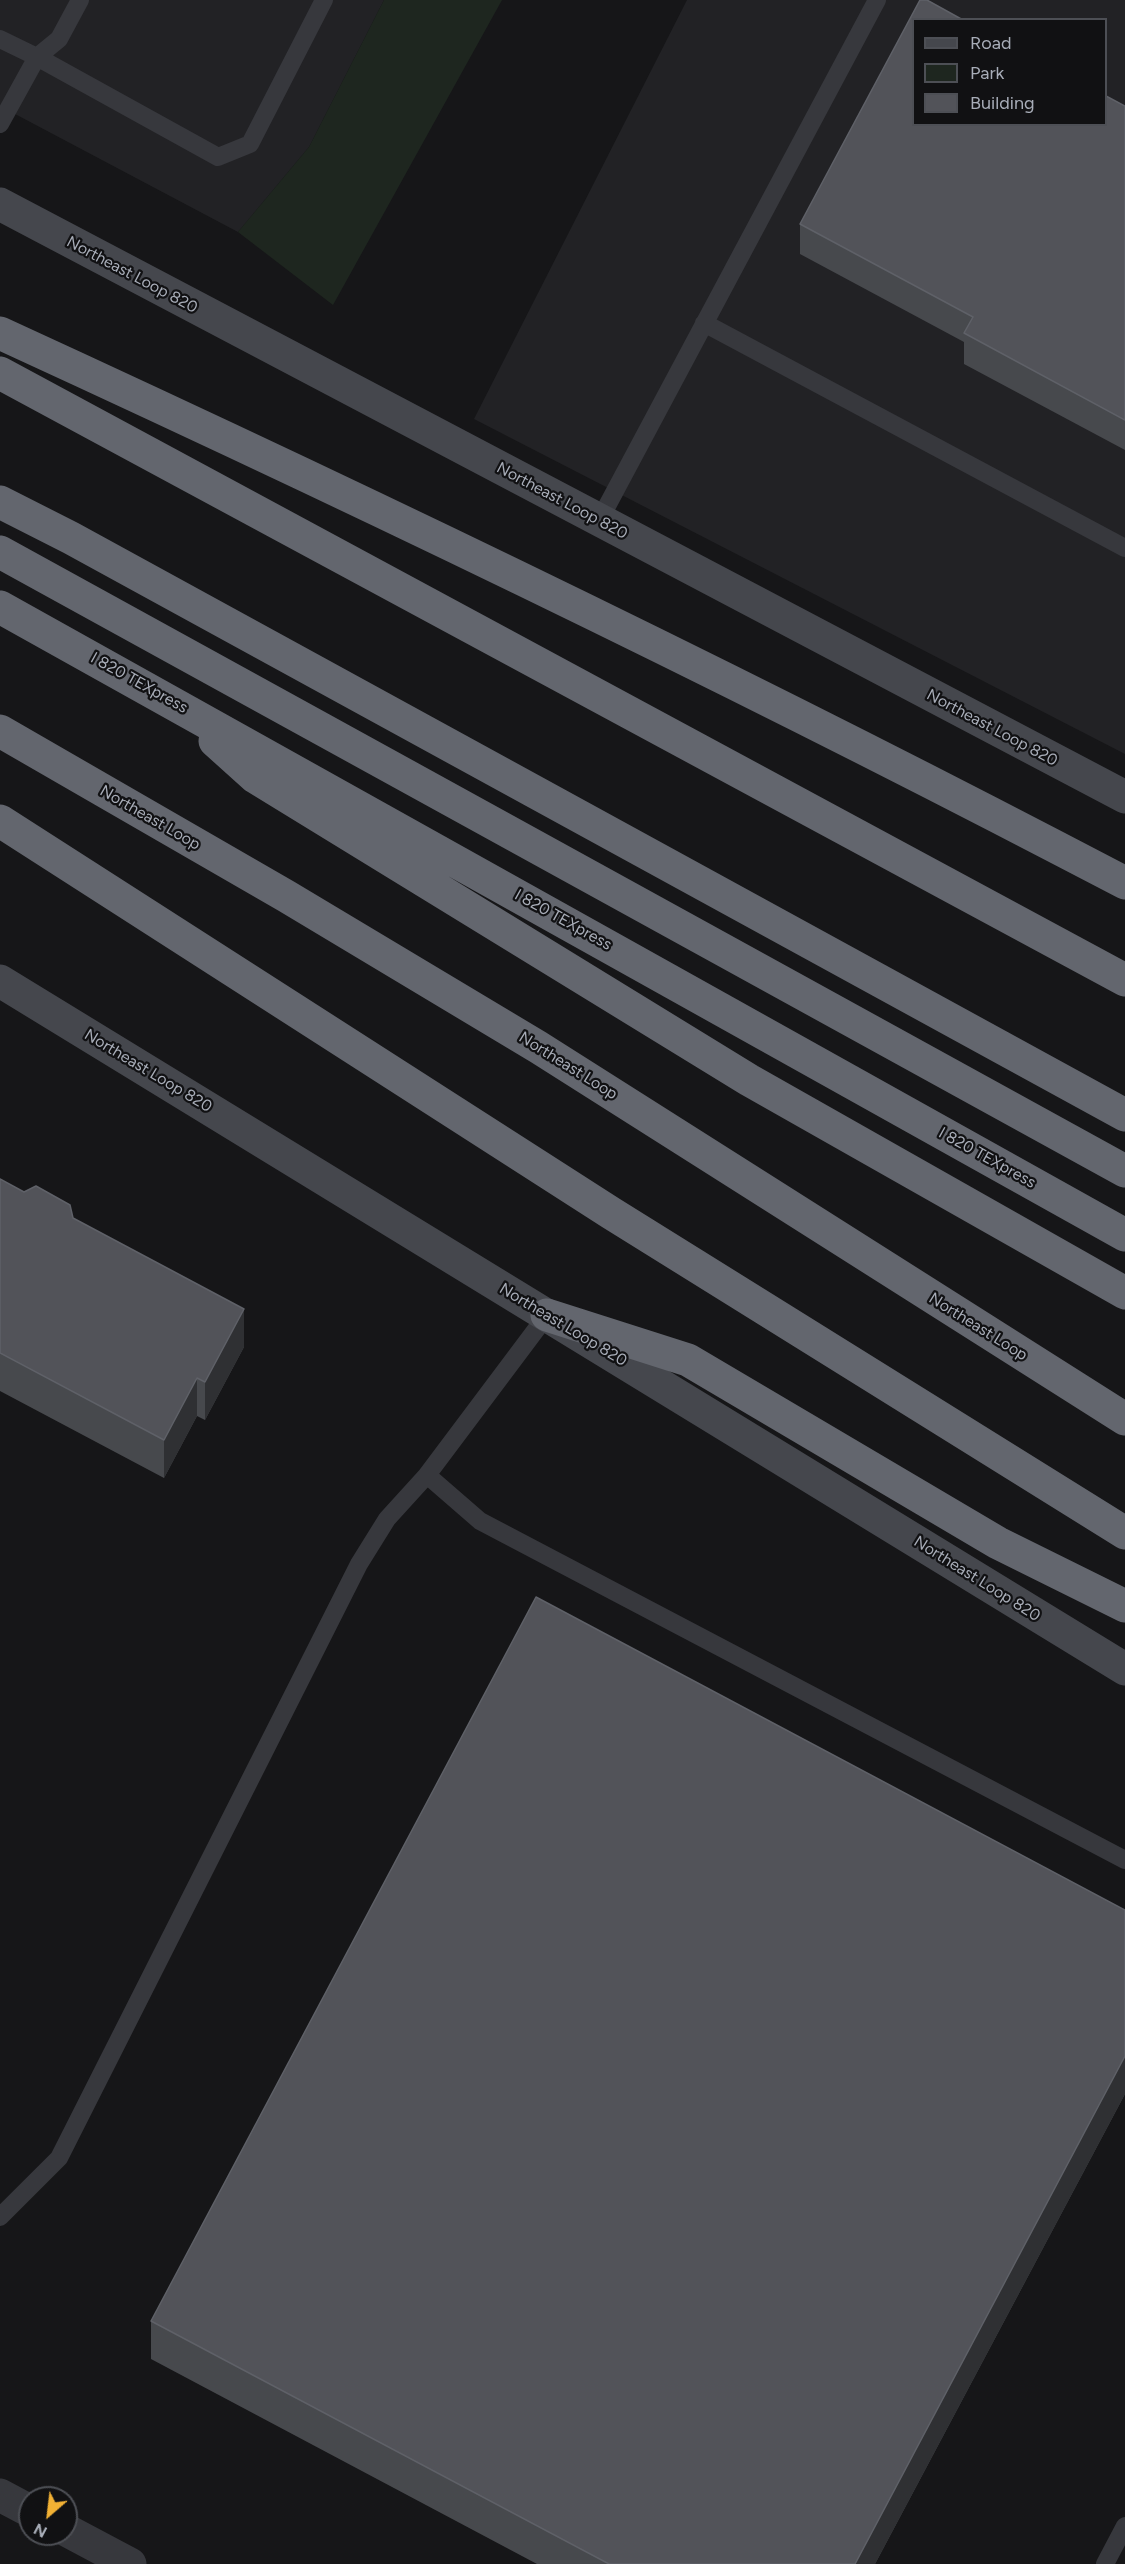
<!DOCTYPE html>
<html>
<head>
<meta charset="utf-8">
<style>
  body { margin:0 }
  #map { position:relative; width:1125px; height:2564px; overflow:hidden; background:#161618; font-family:Figtree,sans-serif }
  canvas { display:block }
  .legend { position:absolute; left:912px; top:18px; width:195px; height:108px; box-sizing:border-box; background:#111113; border:2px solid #4d4f55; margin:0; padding:8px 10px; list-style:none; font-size:18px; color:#a8adb8 }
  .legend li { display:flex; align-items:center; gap:12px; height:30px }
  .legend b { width:30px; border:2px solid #4d4f55 }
  .north { position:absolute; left:18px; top:2486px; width:60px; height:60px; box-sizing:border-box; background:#111113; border:2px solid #4d4f55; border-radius:50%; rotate:208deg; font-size:16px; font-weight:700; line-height:24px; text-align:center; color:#a8adb8 }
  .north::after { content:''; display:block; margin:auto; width:21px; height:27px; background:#f2b134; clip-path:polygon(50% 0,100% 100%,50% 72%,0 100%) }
</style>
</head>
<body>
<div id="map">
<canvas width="1125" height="2564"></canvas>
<ul class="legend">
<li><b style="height:8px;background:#45474d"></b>Road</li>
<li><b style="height:16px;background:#1e261f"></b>Park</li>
<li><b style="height:16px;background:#525359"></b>Building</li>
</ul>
<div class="north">N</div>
</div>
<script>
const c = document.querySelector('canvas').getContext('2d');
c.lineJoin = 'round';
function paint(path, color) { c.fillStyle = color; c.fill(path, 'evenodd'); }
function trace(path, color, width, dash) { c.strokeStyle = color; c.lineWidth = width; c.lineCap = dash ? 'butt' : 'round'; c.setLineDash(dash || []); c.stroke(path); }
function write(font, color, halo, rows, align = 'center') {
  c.font = font + ' Figtree,sans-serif'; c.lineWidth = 4.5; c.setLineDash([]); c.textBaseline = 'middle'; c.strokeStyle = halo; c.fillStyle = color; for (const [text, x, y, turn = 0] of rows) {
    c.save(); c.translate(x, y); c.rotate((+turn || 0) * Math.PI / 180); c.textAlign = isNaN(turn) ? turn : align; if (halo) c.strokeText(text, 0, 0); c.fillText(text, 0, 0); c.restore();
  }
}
paint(new Path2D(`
  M0,0h384l-75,147 -71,85 -238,-126z
  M687,0h438v754l-651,-335zM914,20h192v104h-192z`), '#222225');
paint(new Path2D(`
  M384,0h118l-169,305 -95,-73 71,-85z`), '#1e261f');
trace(new Path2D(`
  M80,0l-21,39 -22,18 181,100 32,-13 74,-144
  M0,39l37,18 -37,67
  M704,323l421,225
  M599,521l278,-521
  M547,1315l-120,160 53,46 645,339
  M0,2217l59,-59 300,-594 28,-45 40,-44
  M1105,2564l20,-38`), '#37383d', 18);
trace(new Path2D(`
  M0,2495l30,16
  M66,2530l64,34`), '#37383d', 33);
trace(new Path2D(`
  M0,204l1125,593
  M0,981l1125,688`), '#45474d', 33);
trace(new Path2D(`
  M0,333c379,174 756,356 1125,550
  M0,373l1125,607
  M0,502l71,36 1054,577
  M0,552l1125,619
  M0,607l1125,628
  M0,731l286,165 252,151 587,372
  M215,741l40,36 494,303 376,213
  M0,821l611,392 514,320
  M547,1315l141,45 310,183 127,63`), '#63666e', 33);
paint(new Path2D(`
  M1125,106v344l-161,-86v-22l-164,-88v-30z
  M0,1179l73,39 171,129 -39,73 -8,-4 -33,62 -164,-87z
  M1125,2094l-250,470h-338l-386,-205v-38z`), '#47494d');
paint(new Path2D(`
  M244,1309v38l-39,73v-38z
  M197,1378v38l-33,62v-38z
  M1125,2056v38l-250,470h-20z`), '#2f3033');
const building = new Path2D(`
  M920,0h7l36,20h-49v104h192v-28l19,10v314l-161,-87 9,-16 -173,-93z
  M0,1179l24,13 12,-6 34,19 3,13 171,91 -39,73 -8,-4 -33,62 -164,-87z
  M536,1597l589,313v146l-270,508h-246l-458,-243z`);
paint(building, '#525359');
trace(building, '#5f6168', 1.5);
write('16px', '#a8adb8', '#111113', [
  ["Northeast Loop 820",132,275,28],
  ["Northeast Loop 820",562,501,28],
  ["I 820 TEXpress",139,683,29],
  ["Northeast Loop 820",992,728,28],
  ["Northeast Loop",150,818,30],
  ["I 820 TEXpress",563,920,29],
  ["Northeast Loop",568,1066,32],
  ["Northeast Loop 820",148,1071,31],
  ["I 820 TEXpress",987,1158,29],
  ["Northeast Loop 820",563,1325,31],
  ["Northeast Loop",978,1327,32],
  ["Northeast Loop 820",977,1579,32]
]);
</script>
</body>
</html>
